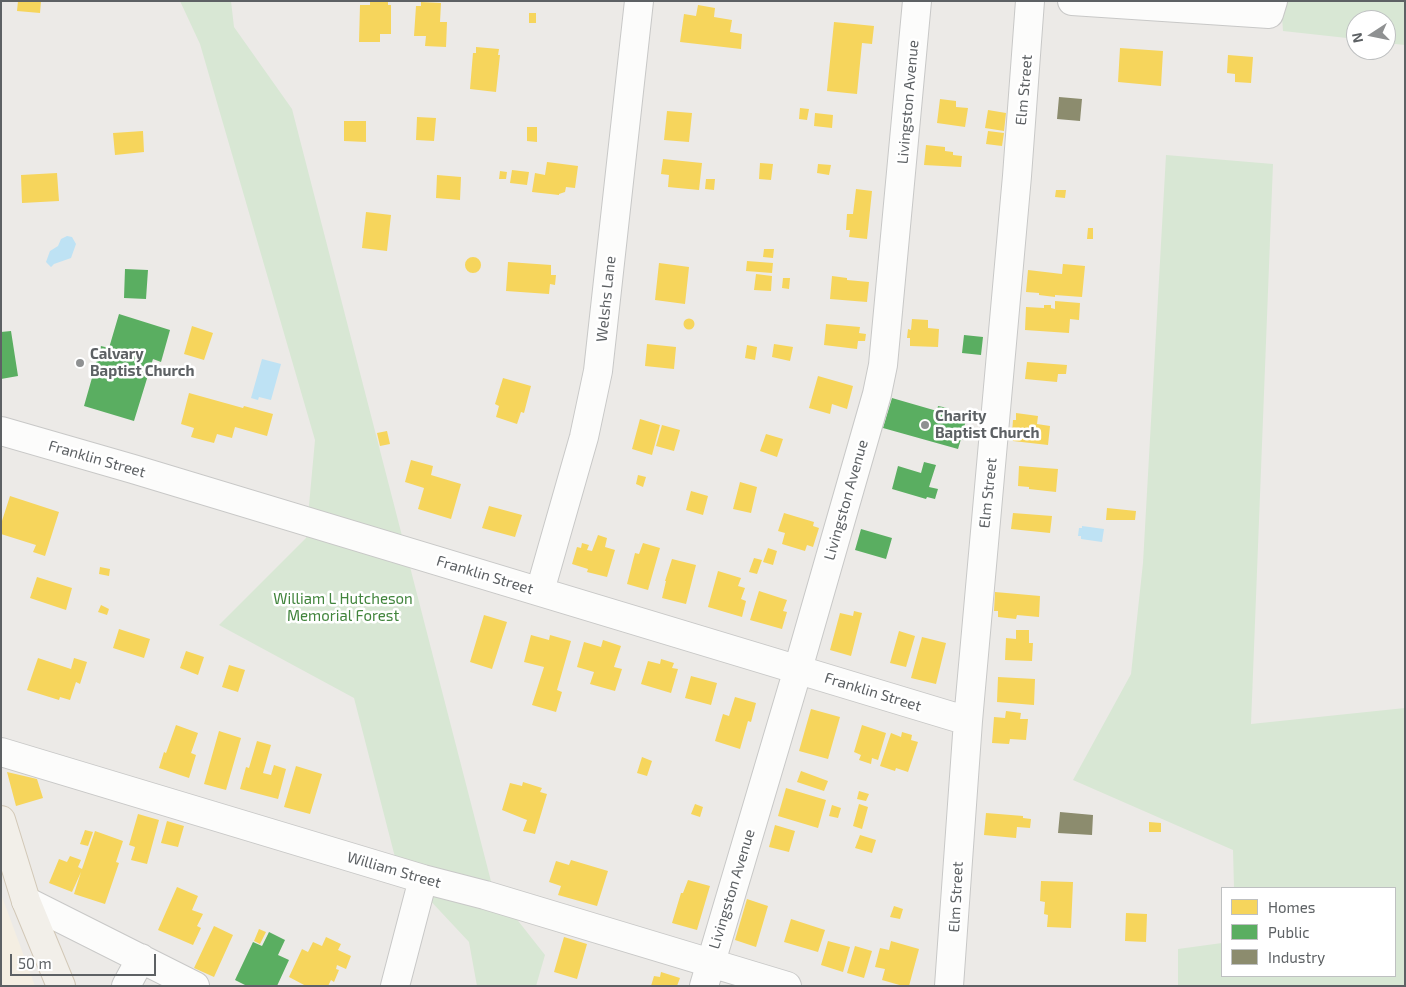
<!DOCTYPE html>
<html>
<head>
<meta charset="utf-8">
<style>
  body { margin:0 }
  #map { position:relative; width:1406px; height:987px; overflow:hidden; background:#eceae7; font-family:"Exo 2",sans-serif }
  canvas { display:block }
  .frame { position:absolute; inset:0; border:2px solid #5d6164; pointer-events:none }
  .legend { position:absolute; left:1221px; top:887px; width:175px; height:90px; box-sizing:border-box; background:#fff; border:1px solid #bec0c1; margin:0; padding:6px 9px; list-style:none; font-size:15px; color:#5d6164 }
  .legend li { display:flex; align-items:center; gap:10px; height:25px }
  .legend b { width:25px; border:1px solid #bec0c1 }
  .north { position:absolute; left:1346px; top:10px; width:50px; height:50px; box-sizing:border-box; background:#fff; border:1px solid #bec0c1; border-radius:50%; rotate:259deg; font-size:14px; font-weight:700; line-height:20px; text-align:center; color:#5d6164 }
  .north::after { content:''; display:block; margin:auto; width:18px; height:22px; background:#8f9192; clip-path:polygon(50% 0,100% 100%,50% 72%,0 100%) }
  .scale { position:absolute; left:10px; top:954px; width:146px; height:22px; box-sizing:border-box; border:2px solid #5d6164; border-top:0; padding-left:6px; font-size:15px; line-height:18px; white-space:nowrap; color:#5d6164; -webkit-text-stroke:4px #fff; paint-order:stroke }
</style>
</head>
<body>
<div id="map">
<canvas width="1406" height="987"></canvas>
<div class="frame"></div>
<ul class="legend">
<li><b style="height:14px;background:#f6d55c"></b>Homes</li>
<li><b style="height:14px;background:#5aae61"></b>Public</li>
<li><b style="height:14px;background:#8c8c6e"></b>Industry</li>
</ul>
<div class="north">N</div>
<div class="scale">50 m</div>
</div>
<script>
const c = document.querySelector('canvas').getContext('2d');
c.lineJoin = 'round';
function paint(path, color) { c.fillStyle = color; c.fill(path, 'evenodd'); }
function trace(path, color, width, dash) { c.strokeStyle = color; c.lineWidth = width; c.lineCap = dash ? 'butt' : 'round'; c.setLineDash(dash || []); c.stroke(path); }
function write(font, color, halo, rows, align = 'center') {
  c.font = font + ' "Exo 2",sans-serif'; c.lineWidth = 5; c.setLineDash([]); c.textBaseline = 'middle'; c.strokeStyle = halo; c.fillStyle = color; for (const [text, x, y, turn = 0] of rows) {
    c.save(); c.translate(x, y); c.rotate((+turn || 0) * Math.PI / 180); c.textAlign = isNaN(turn) ? turn : align; if (halo) c.strokeText(text, 0, 0); c.fillText(text, 0, 0); c.restore();
  }
}
paint(new Path2D(`
  M1,894l34,92h-34z`), '#f4eee2');
paint(new Path2D(`
  M180,1h51l3,26 58,82 201,780 52,66 -9,31h-59l-8,-44 -72,-77 -43,-167 -135,-73 87,-87 9,-98 -115,-396z
  M1264,1h141v44l-19,-2v-23h-30v19l-73,-8 -2,-28z
  M1166,155l107,9 -22,560 154,-16v278h-227v-37l44,-6v33h173v-88h-161l-1,-38 -160,-70 58,-106 12,-111z`), '#d8e7d4');
paint(new Path2D(`
  M67,236l5,1 4,7 -5,14 -17,6 -3,3 -5,-5 4,-11 8,-5 3,-7z
  M262,359l19,5 -10,36 -12,-3 -1,3 -7,-2z
  M1082,526l22,3 -2,13 -21,-3v-3h-3l1,-8h3z`), '#bee2f4');
paint(new Path2D(`
  M18,1h23l-1,12 -23,-2z
  M370,1h18v4h3v29h-11v8h-21l1,-37h10z
  M421,2l20,1 -1,19h7l-1,25 -21,-1 1,-10h-12l2,-30h5z
  M698,5l17,3 -1,9 18,3 -2,12 12,2 -1,15 -61,-7 4,-28 12,2z
  M529,13h7v10h-7z
  M834,22l40,4 -2,18 -10,-1 -5,51 -30,-3z
  M476,47l23,2 -1,6h2l-4,37 -26,-3 3,-36h3z
  M1120,48l43,3 -2,35 -43,-4z
  M1228,55l25,2 -2,26 -16,-1v-8l-8,-1z
  M940,99l16,2v6l12,1 -3,19 -28,-4z
  M800,108l9,1 -2,11 -8,-1z
  M988,110l18,3 -2,18 -19,-3z
  M667,111l25,2 -3,29 -25,-2z
  M815,113l18,2 -1,13 -18,-2z
  M417,117l19,1 -2,23 -18,-1z
  M344,121h22v21l-22,-1z
  M527,127h10v15l-10,-1z
  M143,131l1,21 -29,3 -2,-22z
  M988,131l16,2 -2,13 -16,-2z
  M926,145l19,2v4l8,1v3l9,1 -1,11 -37,-2z
  M663,159l39,4 -3,27 -31,-3 1,-12 -8,-1z
  M547,162l31,4 -3,22 -9,-1 -1,5 -6,2v1l-27,-3 3,-19 10,2z
  M760,163l13,1 -2,16 -12,-1z
  M818,164l13,1 -2,10 -12,-2z
  M512,170l17,2 -2,13 -17,-2z
  M500,171l7,1 -1,7h-7z
  M57,173l2,28 -37,2 -1,-28z
  M437,175l24,2 -1,23 -24,-2z
  M706,179h9l-1,11 -9,-1z
  M856,189l16,2 -5,48 -18,-2 1,-7h-4l1,-16h6z
  M1056,190h10l-1,8 -10,-1z
  M366,212l25,3 -4,36 -25,-3z
  M1088,228h5v11h-6z
  M764,249h10l-1,9 -10,-1z
  M465 265a8 8 0 1 1 16 0a8 8 0 1 1-16 0Z
  M747,261l26,2 -1,10 -26,-2z
  M508,262l43,3v10h5l-1,10 -5,-1 -1,10 -43,-3z
  M659,263l30,4 -4,37 -30,-4z
  M1063,264l22,2 -3,31 -27,-2v2l-16,-2v-2l-13,-1 2,-22 34,4z
  M756,274l16,2 -1,15 -17,-1z
  M832,276l15,2v2l22,2 -2,20 -37,-3z
  M783,278h7l-1,11 -7,-1z
  M1055,301l25,2 -1,17 -9,-1 -1,14 -44,-3 1,-23 18,1v-3h7v3l4,1z
  M683.5 324a5.5 5.5 0 1 1 11 0a5.5 5.5 0 1 1-11 0Z
  M912,319l16,1v8l11,1 -1,18 -28,-1v-8h-3l1,-9 3,1z
  M826,324l34,3 -1,6 7,1 -1,7h-7l-1,8 -33,-4z
  M192,326l21,7 -9,27 -20,-6z
  M647,344l29,3 -2,22 -29,-3z
  M774,344l19,3 -3,14 -18,-4z
  M747,345l10,2 -2,13 -10,-2z
  M1027,362l40,3 -1,9h-8l-1,8 -32,-3z
  M818,376l35,10 -6,23 -15,-5 -2,10 -21,-6z
  M503,378l28,8 -7,27 -3,-1 -4,12 -21,-7 3,-11 -4,-2z
  M189,393l54,15 1,-2 29,8 -6,22 -32,-9 -3,11 -15,-4 -3,9 -23,-6 3,-9 -13,-4z
  M1016,413l22,3 -1,8 13,2 -2,19 -35,-4 1,-8h-2l1,-13h3z
  M640,419l20,6 -8,30 -20,-6z
  M662,425l18,5 -6,21 -18,-5z
  M387,431l3,13 -10,2 -3,-13z
  M766,434l17,5 -6,18 -17,-6z
  M411,460l22,6 -2,9 30,9 -10,35 -33,-10 6,-21 -19,-6z
  M1019,466l39,3 -2,23 -27,-3v-2l-11,-1z
  M638,475l8,2 -3,10 -7,-3z
  M740,482l17,5 -6,26 -18,-4z
  M691,491l17,5 -5,19 -17,-5z
  M10,496l49,16 -14,44 -12,-4 3,-7 -35,-11v-10z
  M489,506l33,9 -7,22 -33,-9z
  M1107,508l29,3 -1,9h-29z
  M784,513l30,9 -1,4 6,2 -6,19 -6,-2 -2,6 -23,-7 3,-11 -7,-2z
  M1013,513l39,3 -2,17 -39,-4z
  M598,535l9,3 -2,9 10,3 -8,27 -20,-5 1,-3 -16,-5 5,-17 4,1 1,-5 7,2 -2,5 5,1z
  M643,543l17,5 -12,42 -21,-6 8,-31 4,1z
  M768,548l9,3 -4,14 -10,-3z
  M754,558l8,2 -5,14 -8,-2z
  M672,559l24,6 -10,39 -24,-6 4,-17h-1z
  M100,567l10,2 -1,7 -10,-2z
  M718,571l23,7 -3,8 7,2 -4,11 5,2 -4,16 -34,-10z
  M37,577l35,11 -6,22 -36,-12z
  M759,591l28,9 -4,11 4,1 -5,17 -32,-9z
  M995,592l45,4 -1,21 -22,-2 -1,4 -18,-2v-6h-4z
  M101,605l8,4 -2,6 -9,-3z
  M854,611l8,2 -11,43 -21,-6 10,-37 13,3z
  M484,615l23,7 -15,47 -22,-7z
  M119,629l31,10 -6,19 -31,-10z
  M1016,630h13v13h4l-1,18 -27,-1 1,-22 10,1z
  M899,631l16,5 -9,31 -16,-4z
  M531,635l18,5 1,-5 21,6 -14,49 5,2 -6,20 -24,-7 12,-38 -20,-5z
  M922,637l24,6 -10,41 -25,-6z
  M603,640l18,6 -7,21 8,2 -7,22 -25,-7 4,-12 -17,-5 7,-25 17,5z
  M186,651l18,6 -6,18 -18,-7z
  M38,658l33,11 3,-11 13,4 -7,22 -4,-2 -6,18 -10,-3 -1,3 -32,-10z
  M661,659l13,4 -2,5 6,1 -7,24 -30,-9 7,-23 12,3z
  M229,665l16,5 -7,22 -16,-5z
  M691,676l26,7 -6,22 -26,-7z
  M998,677l37,2 -1,26 -37,-3z
  M735,697l21,6 -5,19 -3,-1 -8,28 -25,-8 8,-27 6,2z
  M811,709l29,8 -12,42 -29,-8z
  M1006,711l15,2 -1,6h8l-2,21 -16,-1 -1,5 -17,-1 2,-26 11,1z
  M176,725l22,8 -7,20 5,2 -7,23 -30,-10 5,-16 2,1z
  M862,725l24,8 -8,27 -6,-2 -1,6 -12,-4 2,-5 -7,-3z
  M219,731l22,7 -15,52 -22,-6z
  M902,732l10,3 -1,5 7,2 -10,30 -12,-4 -1,3 -15,-5 11,-33 10,4z
  M257,741l14,4 -8,28 8,2 3,-10 12,4 -8,30 -38,-10 6,-22 3,1z
  M642,757l10,4 -5,15 -10,-3z
  M296,766l26,8 -12,40 -26,-7z
  M801,771l27,10 -4,10 -27,-9z
  M7,772l30,7 6,19 -27,8z
  M523,782l19,6 -2,4 7,2 -12,40 -12,-3 4,-11 -25,-10 8,-27 12,3z
  M786,788l40,12 -8,28 -40,-12z
  M859,791l10,3 -3,7 -9,-2z
  M695,804l8,3 -3,10 -9,-3z
  M859,804l9,3 -6,22 -9,-3z
  M832,805l9,3 -3,10 -9,-2z
  M986,813l37,3v2l8,1 -1,9 -13,-1 -1,11 -32,-3z
  M138,814l21,6 -12,44 -16,-4 4,-13 -6,-2z
  M167,821l17,5 -6,21 -17,-4z
  M1149,822l12,1v9h-12z
  M775,825l20,6 -6,21 -20,-5z
  M85,830l8,2 -5,14 -8,-2z
  M95,831l28,10 -7,21 3,1 -14,41 -31,-10 7,-22 -9,20 -23,-9 10,-24 8,3 3,-6 11,4 -3,7 4,2z
  M860,835l16,5 -4,13 -17,-5z
  M571,860l37,11 -11,35 -39,-11 3,-9 -12,-4 7,-21 13,4z
  M688,880l22,6 -13,44 -25,-7 9,-30h2z
  M1041,881l32,1 -2,46 -24,-1 1,-12 -4,-1 1,-12 -5,-1z
  M177,887l21,9 -6,14 11,4 -6,12 4,2 -8,17 -35,-15z
  M747,899l21,7 -12,41 -21,-7z
  M894,906l9,3 -3,10 -10,-2z
  M1126,913l21,1 -1,28 -21,-1z
  M791,919l34,11 -7,22 -34,-10z
  M214,926l19,9 -19,42 -20,-9z
  M259,929l7,3 -6,12 -6,-3z
  M326,937l15,7 -3,6 13,6 -5,13 -9,-4 -1,4 3,1 -5,12 -3,-2 -3,6h-22l-17,-9 13,-28 6,3 5,-10 9,4z
  M564,937l23,7 -10,35 -23,-7z
  M828,941l22,6 -7,25 -22,-7z
  M891,941l28,8 -10,37h-6l-21,-6 3,-11 -10,-2 5,-19 9,2z
  M855,946l17,5 -8,27 -17,-5z
  M661,972l19,6 -3,8h-26l3,-10 6,1z`), '#f6d55c');
paint(new Path2D(`
  M125,269l23,1 -2,29 -22,-1z
  M119,314l51,16 -9,32 -8,-3 -19,62 -50,-15 17,-60 8,2z
  M11,331l7,45 -17,3v-47z
  M964,335l19,2 -2,18 -19,-2z
  M892,398l45,13 1,-5 10,2 -2,5 12,4 -1,2 9,2 -3,9 7,2 -2,8 -7,-1 -3,10 -75,-21z
  M924,462l12,3 -7,22 9,2 -3,10 -8,-2 -1,2 -34,-10 6,-23 23,7z
  M861,529l31,9 -6,21 -31,-9z
  M269,932l16,8 -7,15 11,5 -12,26h-30l-12,-6 18,-38 9,4z`), '#5aae61');
paint(new Path2D(`
  M1059,97l23,2 -2,22 -23,-2z
  M1060,812l33,3 -1,20 -34,-2z`), '#8c8c6e');
const minor = new Path2D(`
  M1072,1l197,13 4,-13
  M1,431l132,38 835,252
  M540,591l44,-154 14,-66 41,-370
  M1,752l422,127 62,16 302,91
  M26,901l169,85
  M126,986l15,-28
  M395,986l28,-107
  M704,986l94,-317 79,-275 6,-29 34,-364
  M949,986l19,-265 49,-545 13,-175`);
const major = new Path2D(`
  M1,820l25,81 35,85`);
trace(minor, '#c8c8c7', 30);
trace(major, '#d2c8b7', 30);
trace(minor, '#fcfcfb', 28);
trace(major, '#f2efe9', 28);
for (const [x, y, r, color] of [
  [80,363,5,"#8f9192"],
  [925,425,5,"#8f9192"]
]) { const dot = new Path2D(); dot.arc(x, y, r, 0, 2 * Math.PI); c.fillStyle = color; c.fill(dot); trace(dot, '#fff', 2); }
write('15px', '#5d6164', '#fff', [
  ["Elm Street",1024,90,-85],
  ["Livingston Avenue",908,102,-85],
  ["Welshs Lane",606,299,-84],
  ["Franklin Street",97,459,16],
  ["Elm Street",988,493,-84],
  ["Livingston Avenue",846,500,-74],
  ["Franklin Street",485,575,17],
  ["Franklin Street",873,692,17],
  ["William Street",394,870,16],
  ["Livingston Avenue",732,889,-73],
  ["Elm Street",956,897,-87]
]);
write('bold 15px', '#5d6164', '#fff', [
  ["Calvary",90,354],
  ["Baptist Church",90,371],
  ["Charity",935,416],
  ["Baptist Church",935,433]
], 'left');
write('15px', '#41843c', '#fff', [
  ["William L Hutcheson",343,599],
  ["Memorial Forest",343,616]
]);
</script>
</body>
</html>
